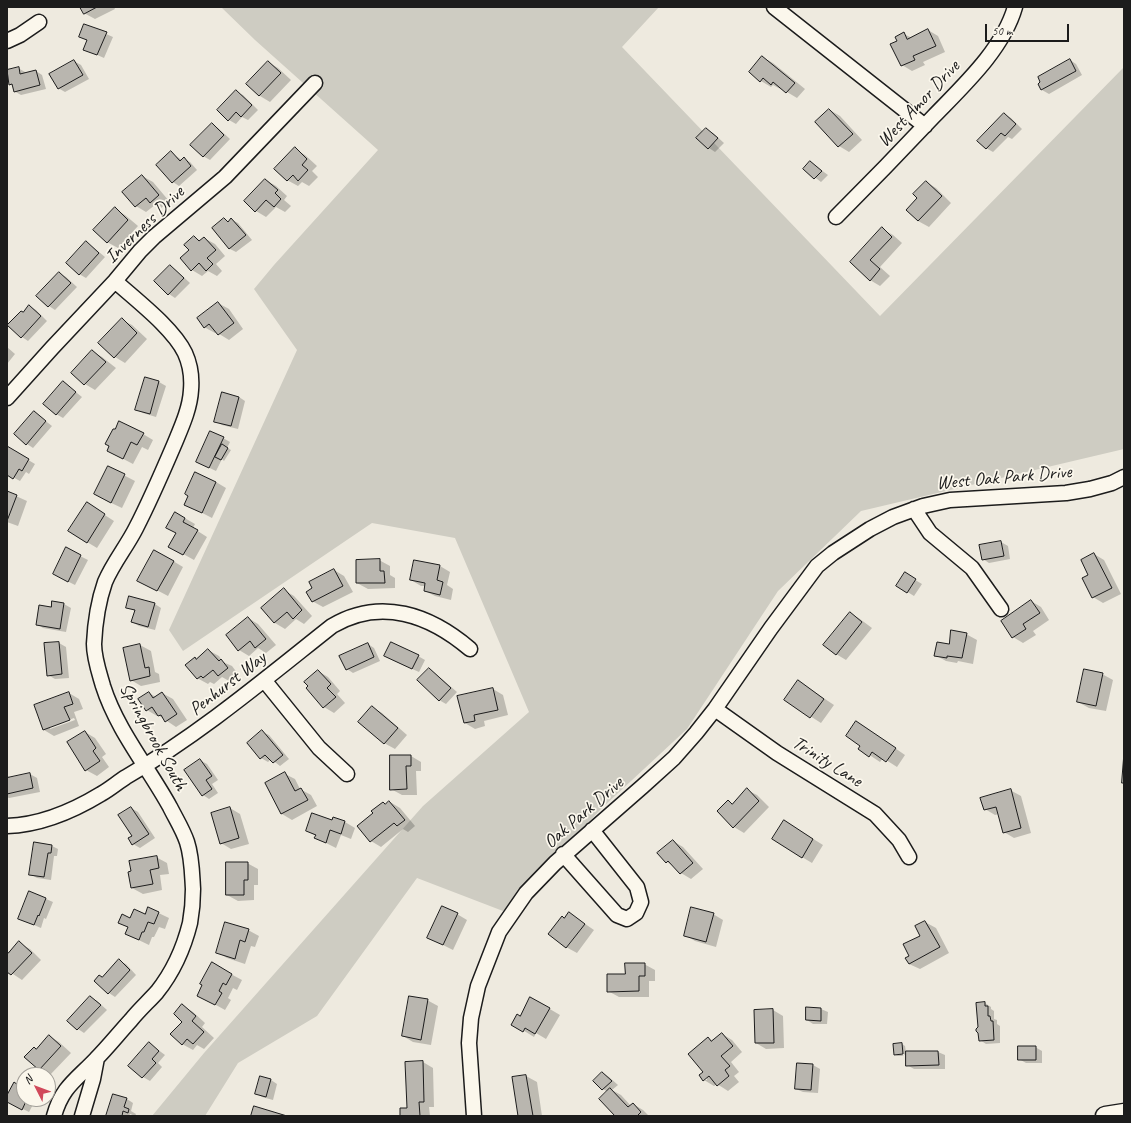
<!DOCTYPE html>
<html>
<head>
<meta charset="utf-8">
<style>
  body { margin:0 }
  #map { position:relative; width:1131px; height:1123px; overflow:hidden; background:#eeeadf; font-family:Caveat,sans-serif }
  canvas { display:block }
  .frame { position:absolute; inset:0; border:8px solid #1c1c1c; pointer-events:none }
  .north { position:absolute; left:16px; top:1067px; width:40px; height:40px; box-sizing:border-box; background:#fbf7ec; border:1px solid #a29f99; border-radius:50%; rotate:312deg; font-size:11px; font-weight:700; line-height:16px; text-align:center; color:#1c1c1c }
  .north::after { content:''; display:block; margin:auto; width:14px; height:18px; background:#d1495b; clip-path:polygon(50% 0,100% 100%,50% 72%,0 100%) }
  .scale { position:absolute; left:985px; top:24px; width:84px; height:18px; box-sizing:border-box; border:2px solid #1c1c1c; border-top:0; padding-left:5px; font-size:12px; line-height:14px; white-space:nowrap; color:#1c1c1c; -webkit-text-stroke:3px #fbf7ec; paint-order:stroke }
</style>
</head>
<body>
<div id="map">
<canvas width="1131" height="1123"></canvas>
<div class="frame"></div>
<div class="north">N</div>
<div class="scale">50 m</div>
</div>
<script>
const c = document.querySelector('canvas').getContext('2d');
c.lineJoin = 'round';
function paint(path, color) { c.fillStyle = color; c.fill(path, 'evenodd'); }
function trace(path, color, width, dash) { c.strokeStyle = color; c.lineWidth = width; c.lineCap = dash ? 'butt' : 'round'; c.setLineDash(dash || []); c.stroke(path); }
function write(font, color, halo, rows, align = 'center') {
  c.font = font + ' Caveat,sans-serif'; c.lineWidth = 3.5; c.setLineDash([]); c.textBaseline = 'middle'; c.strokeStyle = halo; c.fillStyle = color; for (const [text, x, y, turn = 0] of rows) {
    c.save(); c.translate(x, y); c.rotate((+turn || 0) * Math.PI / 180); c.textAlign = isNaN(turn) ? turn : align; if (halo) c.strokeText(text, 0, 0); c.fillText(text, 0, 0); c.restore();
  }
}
paint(new Path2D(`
  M221,7h438l-37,40 258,269 244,-249v382l-263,62 -83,80 -91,138 -85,79 -99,103 -86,-33 -100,138 -79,47 -33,53h-53l52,-63 219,-247 106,-94 -74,-174 -83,-15 -189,128 -14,-21 128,-280 -43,-61 20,-24 104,-115 -123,-110z`), '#ceccc2');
paint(new Path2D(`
  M81,7h33l1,2 -20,10 -11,-6z
  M843,7h18v1z
  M85,25l28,12 -9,21 -20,-9 4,-8 -8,-5z
  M928,30l10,6 7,16 -22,10 2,3 -13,6 -10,-6 -4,-24 6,-7 8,4z
  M762,57l11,6 32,26 -8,9 -15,-9v1l-9,-5 -2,2 -10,-6 -11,-9z
  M1070,60l6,4 6,11 -33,19 -7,-4 -3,-6z
  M74,61l7,4 8,14 -24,13 -7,-4z
  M268,62l10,6 13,12 -21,22 -10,-6 -12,-12z
  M18,68l7,4v2l11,-3 6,4 4,14 -25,6 -7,-4 -1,-5 -3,-2 -3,-13z
  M236,92l7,3 15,15 -10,10 -6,-3 -6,7 -7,-4z
  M830,110l10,6 22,24 -13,12 -10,-6 -22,-23z
  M1004,114l7,4 11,11 -10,10 -4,-2 -15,15 -7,-4z
  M212,124l6,4 12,11 -20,21 -7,-4z
  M706,129l7,4 11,10 -9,9 -6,-4z
  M295,149l10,6 12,11 -5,5 6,6 -9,9 -7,-4 -4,4 -11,-6z
  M171,153l11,7 2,-1 6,3 7,8 -18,16 -6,-4 -16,-17z
  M810,162l18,13 -7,7 -17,-13z
  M142,176l11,6 16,19 -8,7 -6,-3 -9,7 -10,-6z
  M266,180l10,6 11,10 -3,4 7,6 -6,6 -9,-5 -10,10 -10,-6z
  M926,182l10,6 15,15 -22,24 -11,-6v-23z
  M115,209l10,6 13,11 -20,22 -11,-6z
  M224,219l5,3 3,-2 6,3 14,17 -16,12 -6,-3 -17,-20z
  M882,229l11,6 9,8 -22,24 10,9 -10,10 -10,-6 -19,-18z
  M194,237l7,4 3,-3 11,6 10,12 -9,8 6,7 -5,5 -9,-5 -6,5 -10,-6 -2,-20z
  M86,243l7,4 12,10 -19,21 -7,-4z
  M170,266l6,4 14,13 -15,15 -6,-4z
  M59,273l7,4 11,10 -22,23 -6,-4 -11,-10z
  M218,303l11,6 14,20 -14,11 -13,-8 -1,1 -11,-6z
  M29,306l7,4 11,11 -19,20 -6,-4 1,-24z
  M122,320l10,5 15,14 -22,24 -10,-6z
  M7,347l8,7 -8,10z
  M92,351l10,6 14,11 -21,22 -10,-6 -13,-11z
  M146,378l13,4 7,4 -10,31 -13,-4 -7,-4z
  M63,382l19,15 -19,21 -7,-4z
  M239,397l6,4 -7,28 -16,-4 -7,-4z
  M34,412l18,14 -19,22 -6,-4z
  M143,434l10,6 -5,10 -6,-3 -9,17 -25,-13z
  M223,438l7,4 -3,6 4,2 -7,11 -2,-2 -6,12 -19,-9z
  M8,448l27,16 -6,10 -3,-2 -6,9 -13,-7z
  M108,467l27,14 -13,27 -17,-8z
  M216,482l10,6 -14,30 -27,-14z
  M7,492l20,9 -9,25 -11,-4z
  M97,510l17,11 -17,27 -10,-6z
  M176,513l19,11 -2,4 14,9 -13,23 -25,-14 8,-13z
  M1001,542l7,4 2,13 -21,4 -6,-4z
  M66,549l22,11 -13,25 -14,-7z
  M1094,554l10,6 17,34 -18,9 -10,-6z
  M379,560l11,6v9l5,3v10l-27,1 -11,-6z
  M173,561l10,6 -15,29 -19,-10z
  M415,561l25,5 10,6 -3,13 6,4 -2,11 -16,-4 -10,-5 1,-5h-5l-10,-6z
  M334,570l10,6 9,16 -30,15 -11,-6z
  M905,574l17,10 -8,12 -16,-10z
  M284,590l10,6 18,20 -8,8 -8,-5 -11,10 -10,-6 -13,-15z
  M130,597l25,7 6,4 -6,22 -16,-4 -7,-4 3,-11 -8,-4z
  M1031,601l10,6 8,13 -16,11 3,4 -13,8 -10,-6z
  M53,602l11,2 7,4 -5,24 -23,-4 -6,-4 15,-16z
  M850,613l10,6 12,9 -26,32 -10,-6z
  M248,618l10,6 18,21 -10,8 -8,-5 -9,8 -10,-6z
  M966,634l11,6 -4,24 -15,-3 -1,2 -11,-2 -11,-6z
  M59,643l7,4 3,31 -14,1 -7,-4z
  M368,644l6,4 6,13 -27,12 -6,-4z
  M140,645l11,6 4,21 4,2 1,8 -19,4 -10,-6 -7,-31z
  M208,650l11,6 4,6 9,4 6,8 -9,7 -7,-4 -8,7 -4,-2 -2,2 -11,-6 -2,-20 2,1z
  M418,656l7,4 -6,12 -27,-12z
  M429,669l6,4 22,19 -11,12 -7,-4z
  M318,671l10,6 12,14 -3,3 8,9 -11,10 -10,-6z
  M1102,674l11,6 -7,31 -17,-3 -11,-6z
  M798,681l36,24 -13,18 -36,-23z
  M493,689l10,6 5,20 -24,6 1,5 -10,3 -10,-6z
  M69,693l10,6 4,10 -9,3 5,14 -25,10 -10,-6zM74,718l1,2 -25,9v-2z
  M149,693l7,4 6,-4 11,6 14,21 -11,7 -18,-12 -1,1 -10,-6z
  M372,707l10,6 25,22 -12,14 -11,-6z
  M857,722l48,33 -8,12 -14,-9 -3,4 -21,-14 2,-2z
  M85,732l10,6 11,16 -4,3 7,10 -12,9 -11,-6z
  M262,732l7,3 20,24 -9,7 -9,-7 -3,3 -7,-4 -13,-15z
  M411,756l10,6v9h-5l1,24h-15l-11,-6z
  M200,760l7,4 11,16 -6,4 6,9 -9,6 -6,-4z
  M30,774l7,4 3,14 -31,6 -2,-1v-21l4,2z
  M285,774l10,5 5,10 11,6 6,11 -25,14 -10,-6 -16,-31z
  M747,790l10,5 12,12 -25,26 -10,-6 -6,-26 5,3z
  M1010,790l11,6 10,37 -17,5 -10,-6 -5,-18 -4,1 -10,-6z
  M390,802l10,6 15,18 -7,6 -5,-3 -22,18 -10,-6 15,-36z
  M131,808l7,4 17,26 -15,10 -7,-4z
  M230,808l10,6 9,30 -18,5 -10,-6z
  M334,818l11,4 10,6 -4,11 -10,-4 -5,13 -20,-10v-2l-9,-5 25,-9z
  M794,827l29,18 -11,18 -10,-6z
  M673,841l10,6 20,22 -12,10 -10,-6 -6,-6 -8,-5 -8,-9z
  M52,846l6,3 -1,7h-3l-3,24 -14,-2 -7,-4z
  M156,857l11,6 2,11 -9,1 2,15 -19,4 -11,-6z
  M247,863l11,6v16h-4v15l-16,1 -11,-6z
  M30,892l23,10 -7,17 -2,-1 -3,10 -21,-9z
  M148,908l21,10 -4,11 -6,-2 -5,10h-2l-3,8 -23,-11 3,-6 -10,-5 26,-8z
  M569,913l25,17 -17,23 -11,-6 -1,-28z
  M457,914l10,6 -14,30 -24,-12z
  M713,914l10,6 -7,27 -21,-6 -10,-6z
  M925,922l11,6 13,25 -29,16 -11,-5 2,-8 10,-20z
  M248,930l11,6 -4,11 -4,-1 -6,18 -18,-6 -10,-6z
  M19,943l11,6 11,11 -19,20 -15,-10v-19l3,2z
  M119,961l7,3 10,11 -21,22 -6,-4 -6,-15z
  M212,964l30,16 -5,10 -4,-2 -5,10 3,2 -6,10 -27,-15z
  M644,964l11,6v11h-6v16h-30l-11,-6 18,-16z
  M90,997l7,4 10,9 -23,23 -6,-4 -10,-9z
  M531,998l29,17 -14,24 -10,-6 -2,4 -21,-13 7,-7z
  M427,1000l11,6 -7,39 -18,-3 -10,-6z
  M985,1003l6,4v2l3,2v8l3,1v4l3,2v17l-14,1 -6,-4 -1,-12z
  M183,1006l10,6 12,11 -3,4 12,11 -10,11 -7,-4 -4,5 -11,-6z
  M807,1008l14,1 7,3 -1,12h-14l-6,-4z
  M773,1010l10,6 1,32 -18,1 -10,-6z
  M722,1034l10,6 10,12 -11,10 8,10 -5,4 5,6 -11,9 -11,-7 -3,2 -10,-6h3v-3l-3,-5 4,-34 5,3z
  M49,1036l10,6 12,11 -21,22 -11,-5 -2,-20z
  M149,1043l16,12 -7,8 4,4 -12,14 -7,-4 -14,-11z
  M902,1044l3,2 1,6h32l7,3v14h-31l-7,-4v-9l-8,-5 -1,2 6,3h-6l-3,-1z
  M1035,1047l7,4v12h-16l-7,-4z
  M423,1062l10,6 1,39h-5l1,9h-29l7,-7z
  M798,1064l15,1 7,4 -2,24 -15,-1 -7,-3z
  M603,1073l6,4 9,8 -6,5 9,5 10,11 2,-2 10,6 6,6h-32l-9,-24 -5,-3 -8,-8z
  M526,1076l11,6 5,34h-23l-6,-38z
  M260,1077l11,3 6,4 -4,16 -11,-3 -6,-4z
  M7,1097l17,2h12l-7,13 -22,-11z
  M127,1099l6,4 -2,8 5,3 -1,2 -5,-2 -1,2h-22z`), '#0003');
const building = new Path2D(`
  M80,7h17l-13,7z
  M84,24l23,8 -10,23 -14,-5 4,-10 -8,-3z
  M928,29l8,17 -23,10 2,4 -14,6 -11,-22 7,-3 -2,-4 9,-5 3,7z
  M762,56l33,27 -9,10 -13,-11 -2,3 -8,-7 -3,4 -11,-10z
  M1070,59l6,12 -35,19 -3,-6 2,-2 -2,-5z
  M74,60l9,15 -25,14 -9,-15z
  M268,61l13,12 -22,23 -13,-12z
  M19,67l1,7 16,-4 4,15 -26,7 -2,-8 -3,1 -2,-15z
  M236,90l16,15 -11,12 -5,-5 -8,9 -11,-11z
  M829,109l24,25 -15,13 -23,-25z
  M1004,113l12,11 -11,12 -4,-3 -15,16 -9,-8z
  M212,123l12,12 -21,22 -13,-12z
  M706,128l12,10 -10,11 -12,-11z
  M295,147l12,12 -5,6 6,5 -10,11 -5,-6 -6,6 -13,-12z
  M171,151l9,10 4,-4 7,9 -19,17 -16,-18z
  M810,161l12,10 -8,8 -11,-10z
  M142,175l17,20 -9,8 -4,-5 -11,9 -13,-15z
  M265,179l13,11 -3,3 6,6 -7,8 -8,-7 -11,12 -11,-11z
  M926,181l16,15 -24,25 -12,-11 11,-12 -4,-4z
  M115,207l13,13 -21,23 -14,-13z
  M224,218l4,4 3,-4 15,17 -17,14 -17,-21z
  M882,227l10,10 -22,23 10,9 -10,12 -20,-19z
  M194,236l5,5 5,-4 12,13 -9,8 6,6 -7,7 -7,-8 -8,8 -11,-13 9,-8 -5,-5z
  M86,241l13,12 -20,22 -13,-12z
  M170,265l14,13 -16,17 -14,-14z
  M59,272l12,11 -23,24 -12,-11z
  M218,302l16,21 -16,12 -9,-11 -5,4 -7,-10z
  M29,305l12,11 -20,22 -14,-13 14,-14 2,1z
  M122,318l15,15 -23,25 -16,-15z
  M92,350l14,12 -22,23 -13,-12z
  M145,377l14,4 -9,33 -15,-4z
  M63,381l13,11 -20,23 -13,-11z
  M222,392l17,5 -8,29 -17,-4z
  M34,411l12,10 -20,24 -12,-11z
  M119,421l25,12 -7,12 -6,-3 -8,17 -16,-8 2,-5 -4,-2 8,-15h2z
  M210,431l14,6 -15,31 -13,-6z
  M222,444l6,4 -7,12 -6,-3z
  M7,446l22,13 -7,12 -3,-2 -6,10 -6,-4z
  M108,466l17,8 -14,29 -17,-9z
  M195,472l21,10 -14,31 -18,-8 4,-9 -3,-2z
  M7,491l10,4 -10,26z
  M87,502l18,12 -18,29 -19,-12z
  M175,512l10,6 -2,4 15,8 -15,25 -15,-8 8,-14 -10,-5z
  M1001,541l3,15 -22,4 -3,-15z
  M66,547l15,8 -13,27 -15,-8z
  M154,550l20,11 -17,30 -20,-10z
  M1094,553l18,35 -20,10 -10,-20 6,-3 -7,-15z
  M380,559v12h4l1,12h-29v-23z
  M414,560l26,5 -3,15 6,2 -3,13 -16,-4 1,-8 -15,-3z
  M334,569l9,17 -31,16 -6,-10 6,-4 -3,-6z
  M905,572l11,7 -9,14 -11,-7z
  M284,588l18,22 -9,9 -6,-7 -13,11 -13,-15z
  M129,596l26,7 -7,24 -17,-5 4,-12 -9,-2z
  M1031,600l9,13 -17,11 3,5 -14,9 -11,-17z
  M52,601l12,2 -4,26 -24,-4 3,-20 12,2z
  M850,612l12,10 -26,33 -13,-10z
  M248,617l18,22 -11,9 -5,-7 -12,10 -12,-16z
  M951,630l16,3 -5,25 -15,-2v2l-13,-2 3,-14 12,2z
  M59,642l3,32 -15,2 -3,-33z
  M391,642l28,13 -7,14 -28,-13z
  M368,643l6,14 -28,13 -7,-14z
  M140,644l5,24 4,-1 1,9 -20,5 -7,-33z
  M208,649l11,12 2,-2 7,9 -10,8 -5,-6 -10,8 -2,-2 -4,3 -12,-14 10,-8 1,2z
  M429,668l22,20 -12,13 -22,-21z
  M1084,669l19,4 -7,33 -19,-4z
  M318,670l13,14 -4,4 9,9 -13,11 -17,-20 2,-2 -4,-4z
  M798,680l26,19 -14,19 -26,-18z
  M493,688l5,22 -24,5 1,6 -11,2 -7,-27z
  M69,692l4,12 -9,3 6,13 -27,10 -9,-25z
  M149,692l4,6 9,-6 15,22 -12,8 -4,-7 -3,1 -6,-9 -6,4 -8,-12z
  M372,706l26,22 -14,16 -26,-22z
  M856,721l40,27 -10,14 -14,-10 -3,5 -11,-8 2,-3 -14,-10z
  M262,730l21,25 -10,8 -8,-8 -5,4 -13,-16z
  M85,731l11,17 -3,3 7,10 -15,10 -18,-29z
  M1124,753v30h-2z
  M390,755h21v11h-5l1,23 -17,1z
  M200,759l12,17 -6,4 6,9 -10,7 -18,-26z
  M285,772l10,19 6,-3 7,12 -27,14 -16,-31z
  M30,773l3,15 -26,6v-16z
  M747,788l12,13 -26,27 -16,-17 11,-11 4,4z
  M1011,789l10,39 -18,5 -7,-26 -12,3 -4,-12z
  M389,801l16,19 -8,6 -3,-3 -24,19 -13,-16 16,-13 -2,-2 12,-9 2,2z
  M131,807l18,27 -17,11 -4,-7 4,-2 -14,-21z
  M230,807l9,31 -19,6 -9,-31z
  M312,813l20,7 1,-3 12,4 -4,13 -11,-4 -4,13 -12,-5 2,-3 -10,-4z
  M784,820l29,19 -11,19 -30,-19z
  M673,840l20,23 -13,11 -12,-13 -2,2 -9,-10z
  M34,842l18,3 -1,8h-3l-4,24 -15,-2z
  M157,856l2,12 -9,2 3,14 -22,4 -3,-16 3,-1 -2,-10z
  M226,862h22v18h-4v15h-18z
  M29,891l17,7 -7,18 -1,-1 -4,10 -16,-6z
  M442,906l16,7 -15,32 -16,-7z
  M148,907l11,5 -5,12 -6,-2 -4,10h-2l-3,8 -14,-6 3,-7 -10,-4 4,-9 8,4 4,-9 11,5z
  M691,907l23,6 -8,29 -22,-6z
  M569,912l16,12 -19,24 -18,-14 14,-18 2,2z
  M925,921l15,26 -31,17 -4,-6 4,-2 -6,-12 17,-8 -5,-10z
  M225,922l24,7 -4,13 -5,-2 -5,19 -19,-6z
  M19,941l13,12 -21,22 -4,-3v-19h1z
  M119,959l11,11 -22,24 -14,-13 5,-6 3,2z
  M212,962l20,12 -6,11 -3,-2 -4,8 3,2 -7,12 -18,-9 5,-11 -2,-1z
  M625,963h20v13h-6v15l-32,1v-18h18z
  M90,996l11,9 -24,25 -10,-9z
  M409,996l19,3 -7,41 -19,-4z
  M530,997l20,11 -15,26 -10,-6 -2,4 -12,-7 6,-11 3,2z
  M985,1002v4h3v10h2l1,5h2l1,19 -15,1 -1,-8 -2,-2v-2l2,-2 -2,-24z
  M182,1004l14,12 -4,5 12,11 -11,12 -6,-5 -5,6 -12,-11 12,-12 -8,-8z
  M806,1007l15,1v13l-15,-1z
  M773,1009l1,34h-19l-1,-33z
  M722,1033l11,13 -12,10 9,10 -5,4 4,6 -12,10 -8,-10 -6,5 -4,-6 4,-3 -15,-18 20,-17 3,4z
  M49,1035l12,11 -22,24 -15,-13 10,-10 2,2z
  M149,1042l10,9 -7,8 4,4 -14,15 -14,-12z
  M902,1043l1,11 -9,1 -1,-11z
  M1018,1046h18v14h-18z
  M906,1051h32l1,14 -33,1z
  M423,1061l1,41h-5l1,14h-20v-8h7l-2,-46z
  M797,1063l16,1 -2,26 -16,-1z
  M602,1072l10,9 -10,9 -9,-9z
  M24,1074v25h3l-5,11 -15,-8v-7l7,-13 4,3z
  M526,1075l7,41h-15l-6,-39z
  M260,1076l11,3 -5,18 -11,-3z
  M610,1088l18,19 5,-4 8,9 -4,4h-22l-16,-17z
  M113,1094l14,4 -3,9 5,2 -1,4 -5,-2 -1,5h-16z
  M254,1106l33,10h-36z`);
paint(building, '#b9b6af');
trace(building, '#1c1c1c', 1);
const minor = new Path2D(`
  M774,7l151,119
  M7,41l13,-6 19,-13
  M836,217c33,-33 66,-67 98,-101 30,-31 69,-67 81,-109
  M7,398l45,-50 63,-67 25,-30 14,-14 71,-60 90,-94
  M914,509l16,24 42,35 29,41
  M264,680l55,68 28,26
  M715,709l62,44 98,61 24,26 10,17
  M7,826c33,-1 66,-15 94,-32 9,-5 17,-12 25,-17 74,-43 139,-98 206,-151 49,-29 98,-11 138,23
  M563,854l54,61 10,4 9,-6 5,-11 -4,-15 -45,-57
  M54,1116c8,-29 22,-36 42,-57 12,-12 23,-26 35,-39 8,-10 18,-19 26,-28 16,-20 27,-45 33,-69 2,-11 3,-22 3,-34 -1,-16 -1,-32 -6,-47 -4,-12 -11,-23 -17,-35 -22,-40 -53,-77 -67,-121 -4,-14 -9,-28 -9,-42 1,-21 4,-42 11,-62 8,-19 22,-36 31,-54 14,-27 26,-55 38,-83 7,-17 16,-36 17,-55 1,-12 -1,-26 -6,-37 -12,-25 -49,-53 -70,-72
  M82,1116l11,-37 4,-21
  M474,1116l-5,-73 2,-25 7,-32 21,-54 27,-39 29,-30 88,-77 31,-28 22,-25 19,-24 56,-81 46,-62 16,-13 37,-24 23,-12 30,-11 27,-6 116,-7 24,-4 22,-6 12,-6`);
const major = new Path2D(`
  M1105,1116l19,-3`);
trace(minor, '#1c1c1c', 17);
trace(major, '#1c1c1c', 21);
trace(minor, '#fbf7ec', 14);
trace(major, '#fbf7ec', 18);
write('19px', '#1c1c1c', '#fbf7ec', [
  ["West Amor Drive",919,104,-47],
  ["Inverness Drive",145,225,-44],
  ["West Oak Park Drive",1004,478,-5],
  ["Penhurst Way",228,684,-38],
  ["Springbrook South",153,737,61],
  ["Trinity Lane",827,762,32],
  ["Oak Park Drive",584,813,-41]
]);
</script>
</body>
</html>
